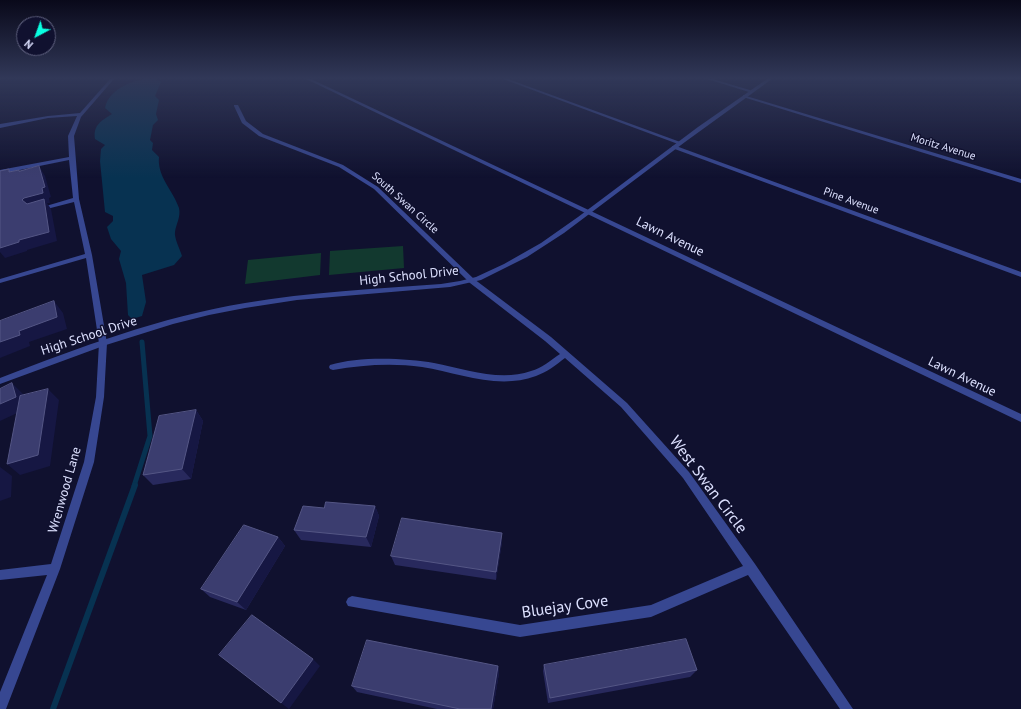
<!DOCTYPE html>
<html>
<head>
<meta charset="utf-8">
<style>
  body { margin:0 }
  #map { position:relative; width:1021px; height:709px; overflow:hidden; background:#10112f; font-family:"PT Sans",sans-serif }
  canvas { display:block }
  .north { position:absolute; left:16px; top:16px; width:40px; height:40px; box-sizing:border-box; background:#10112f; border:1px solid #626482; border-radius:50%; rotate:221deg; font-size:11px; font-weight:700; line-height:16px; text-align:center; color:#dde1ff }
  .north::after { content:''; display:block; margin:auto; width:14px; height:18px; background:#09ffe2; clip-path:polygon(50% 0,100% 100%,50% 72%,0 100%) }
</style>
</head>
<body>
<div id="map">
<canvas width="1021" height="709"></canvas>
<div class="north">N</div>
</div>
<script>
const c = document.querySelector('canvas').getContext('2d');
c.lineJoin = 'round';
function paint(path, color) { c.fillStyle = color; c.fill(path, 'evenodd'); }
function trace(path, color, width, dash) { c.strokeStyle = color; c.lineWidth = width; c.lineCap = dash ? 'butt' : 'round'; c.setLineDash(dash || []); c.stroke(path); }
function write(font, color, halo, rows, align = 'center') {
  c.font = font + ' "PT Sans",sans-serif'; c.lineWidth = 3; c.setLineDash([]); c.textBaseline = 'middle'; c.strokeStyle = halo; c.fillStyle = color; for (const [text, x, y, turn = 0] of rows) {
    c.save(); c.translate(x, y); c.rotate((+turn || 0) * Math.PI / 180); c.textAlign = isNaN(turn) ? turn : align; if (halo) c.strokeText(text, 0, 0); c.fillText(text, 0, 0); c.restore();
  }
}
paint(new Path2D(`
  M403,246l1,22 -75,7 1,-24z
  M321,253l-1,22 -75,9 3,-24z`), '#12392f');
paint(new Path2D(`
  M145,79h11l5,3 -6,14 4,4 -3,14 2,6 -5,5 -3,15 3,3 -1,7 7,7c-2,20 14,33 20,51 2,9 -3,16 -4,24 -1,6 5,17 7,24l-8,9 -32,10 4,27 -4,14 -10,3 -4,-4 -2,-32 -7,-24 2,-8 -10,-12 -4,-12 6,-6v-5l-8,-4 -5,-51 1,-12 4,-4 -10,-6c-2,-14 6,-18 17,-25l-7,-6c3,-17 24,-27 40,-29z`), '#073251');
trace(new Path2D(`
  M134,486l16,-50 -8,-94`), '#073251', 5);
trace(new Path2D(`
  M53,709l82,-224`), '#073251', 6);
paint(new Path2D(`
  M110,79h4l-33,38 -7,19 5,63 13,56 15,88 -3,54 -10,65 -34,107 -54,140h-6v-17l47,-117 -47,5v-10l51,-6 33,-102 12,-65 3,-54 -13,-85 -86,25v-4l85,-25 -11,-52 -35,9 -3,-2 37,-11 -4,-38 -69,14v-4l69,-13 -1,-21 9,-20 -29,2 -48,10v-4l48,-8 32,-3z
  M306,79h5l710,335v8z
  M503,79h5l175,64 -5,1z
  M707,79h6l40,12 -4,1z
  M743,95l278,84v4l-278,-86z
  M234,105h4l8,16 17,13 80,31 35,22 96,92 77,58 76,66 62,69 66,92 98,145h-13l-92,-134 -97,42 -131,20 -172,-31 -2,-4 2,-4 4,-2 168,29 131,-20 92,-39 -60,-88 -62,-71 -56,-49c-9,7 -18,14 -29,18 -38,14 -77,-3 -114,-9 -30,-4 -60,-2 -89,3l-3,-1 -1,-2 1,-2c29,-9 75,-7 104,-2 31,6 66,19 97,8 11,-3 20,-11 29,-17l-15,-13 -75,-58 -96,-94 -35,-22 -80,-31 -17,-13 -8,-17z
  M672,146h4l345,126v5l-349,-129z`), '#374791');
paint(new Path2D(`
  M767,79h5l-87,63 -121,91 -37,24 -46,23 -31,7 -153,13 -52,8 -36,7 -36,9 -67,21 -106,39v-6c80,-31 161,-61 245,-75 65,-11 130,-14 196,-19l19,-3 16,-4 28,-13 37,-21 37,-26 120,-90z`), '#374791');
paint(new Path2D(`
  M196,410l7,11 -12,58 -38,6 -10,-10z
  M375,506l4,10 -8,31 -70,-7 -7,-10z
  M502,533v9l-6,38 -101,-15 -4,-9z
  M278,537l7,9 -39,64 -36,-13 -9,-8z
  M544,665l153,5 -7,7 -142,26 -5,-32z
  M498,666l1,7 -6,36h-56l-80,-17 -5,-6z`), '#28295d');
paint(new Path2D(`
  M39,166l6,10 6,21 -2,1 1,5h-3l4,6 6,32 -30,9v1l-22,7 -5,-6v-4l19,-8 13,-32 -10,-8z
  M54,301l9,12 4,16 -38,13 1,4 -30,12v-16l19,-11z
  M12,383l12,12 4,13 -28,13v-17z
  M48,389l11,11 -9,66 -30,9 -13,-11z
  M196,410l7,11 -12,58 -9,-10z
  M0,467l12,9 -1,21 -11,4z
  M375,506l4,10 -8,31 -5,-10z
  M502,533v9l-6,38v-8z
  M278,537l7,9 -39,64 -9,-8z
  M313,659l7,7 -31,43 -8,-6z
  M498,666l1,7 -6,36h-2z`), '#161743');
const building = new Path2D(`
  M39,166l6,21 -3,1 1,5 -19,5 -2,2 5,4 17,-5 5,33 -30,8v2l-19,6v-77l9,-2v3l10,-2v1z
  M54,301l3,16 -38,14 1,4 -20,7v-21z
  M12,383l4,14 -16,7v-15z
  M48,389l-10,66 -31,9 13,-68z
  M196,410l-14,59 -39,6 16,-59z
  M326,502l49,4 -9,31 -72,-7 9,-24 21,2z
  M402,518l100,15 -6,39 -105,-16z
  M244,525l34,12 -41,65 -36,-13z
  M252,615l61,44 -32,44 -62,-48z
  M686,639l11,31 -147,28 -6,-33z
  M367,640l131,26 -7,43h-31l-108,-23z`);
paint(building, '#3b3d6f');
trace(building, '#545685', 1);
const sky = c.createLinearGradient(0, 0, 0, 178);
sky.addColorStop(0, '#09091a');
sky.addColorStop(0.44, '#313858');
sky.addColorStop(1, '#31385800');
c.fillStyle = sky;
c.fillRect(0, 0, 1021, 178);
write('11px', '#dde1ff', '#10112f', [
  ["Moritz Avenue",943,147,17],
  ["Pine Avenue",851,201,20],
  ["South Swan Circle",405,203,42]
]);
write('13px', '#dde1ff', '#10112f', [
  ["Lawn Avenue",670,237,26],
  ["High School Drive",409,276,-6],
  ["High School Drive",89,336,-18],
  ["Lawn Avenue",962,377,26],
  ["Wrenwood Lane",65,490,-74]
]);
write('16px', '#dde1ff', '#10112f', [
  ["West Swan Circle",708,485,53],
  ["Bluejay Cove",565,607,-8]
]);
</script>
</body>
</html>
